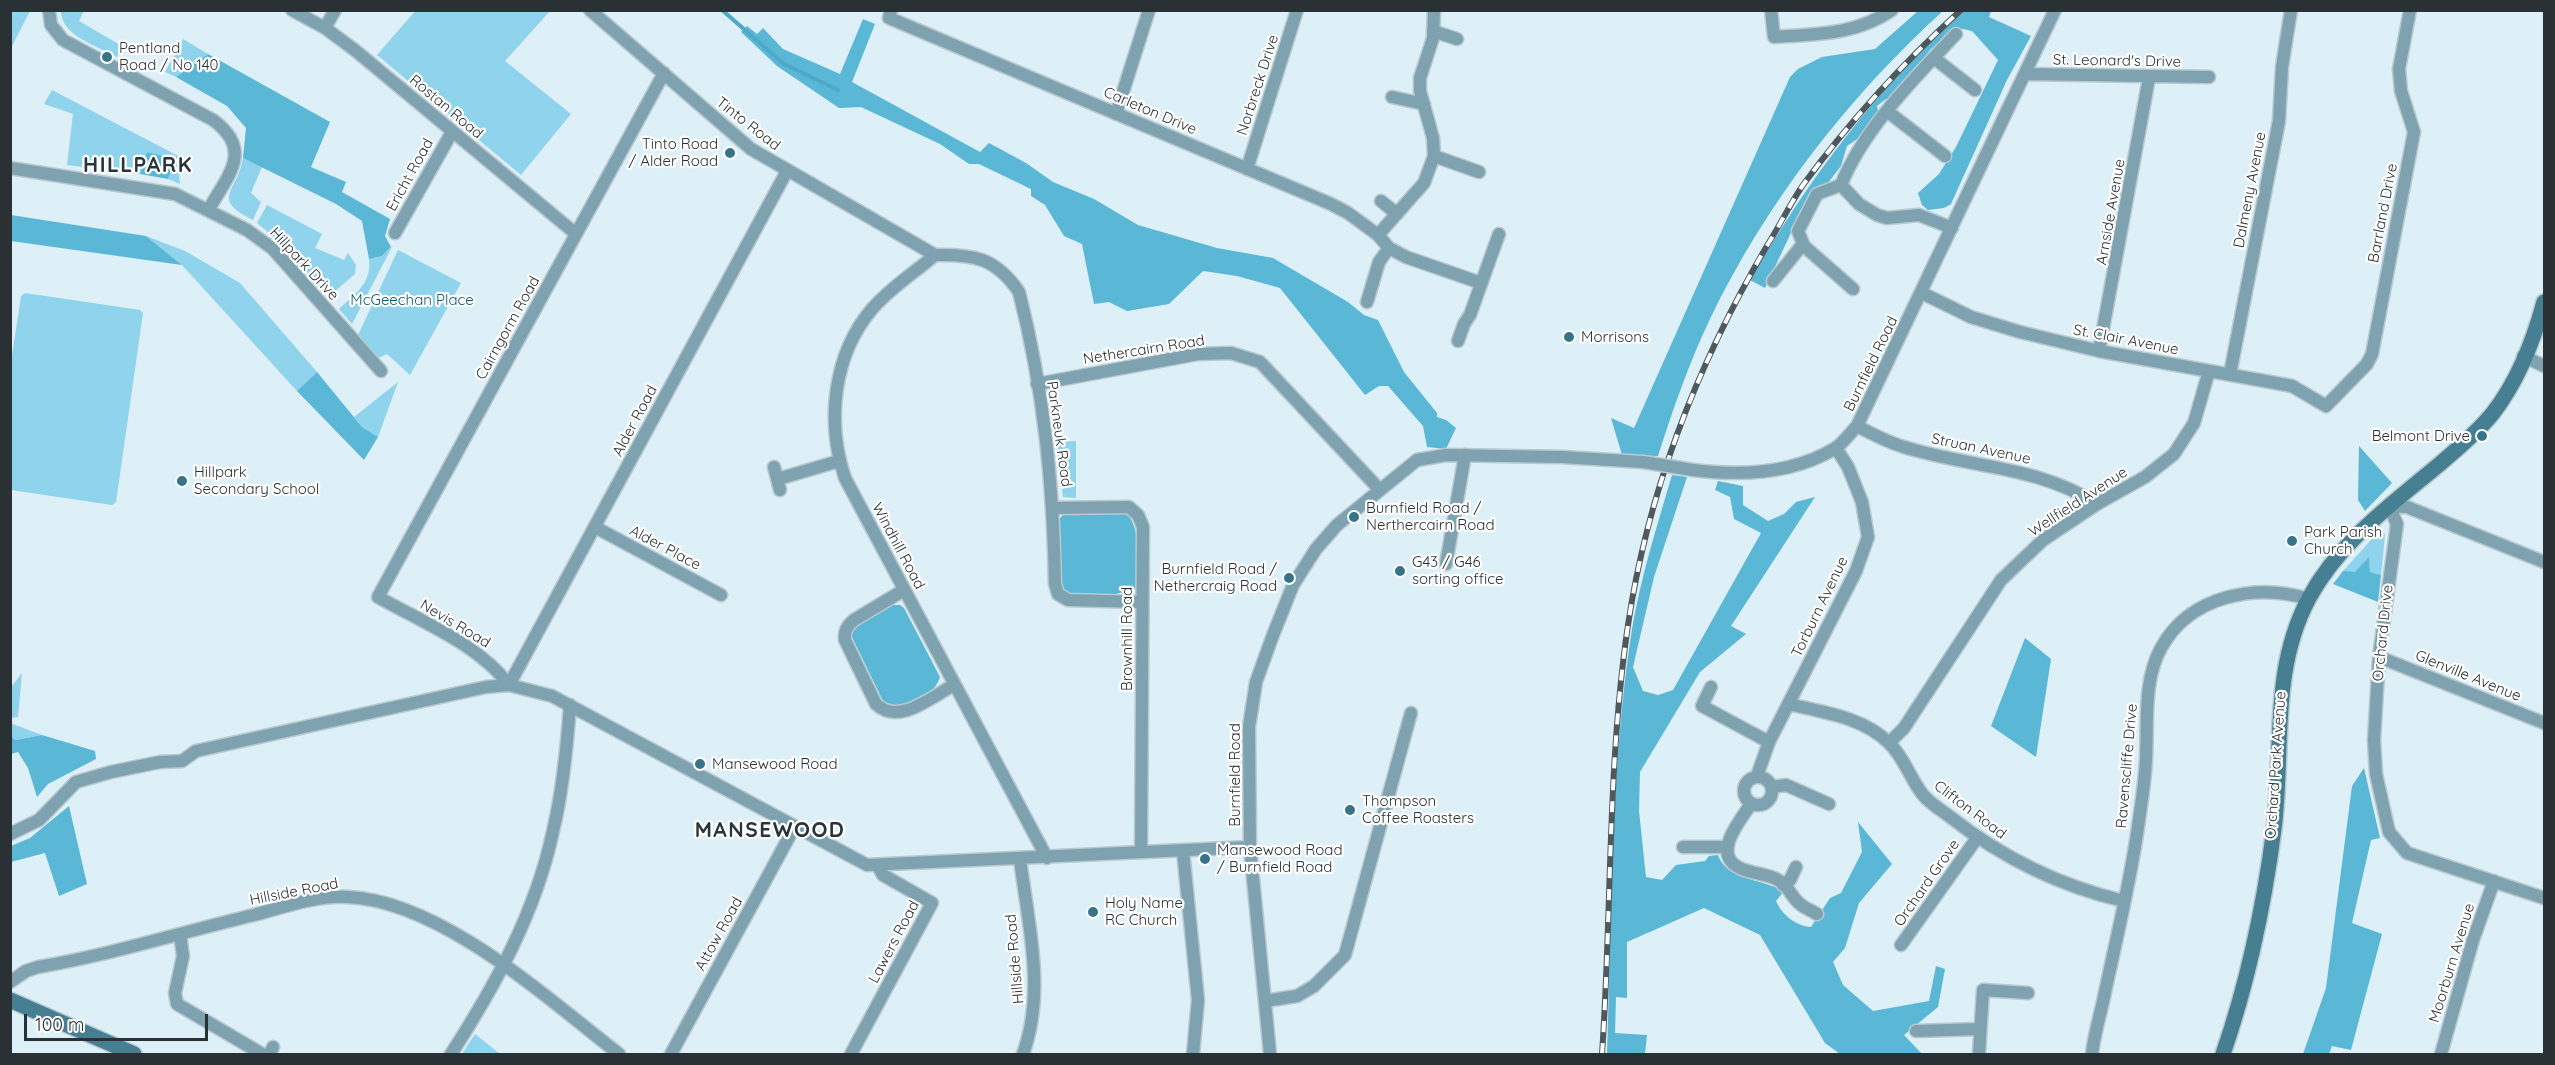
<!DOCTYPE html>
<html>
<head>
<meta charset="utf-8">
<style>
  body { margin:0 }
  #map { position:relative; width:2555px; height:1065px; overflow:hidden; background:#ddeff7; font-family:Quicksand,sans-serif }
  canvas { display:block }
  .frame { position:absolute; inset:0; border:12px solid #2a3134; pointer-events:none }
  .scale { position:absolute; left:24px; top:1014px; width:184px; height:27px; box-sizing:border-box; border:3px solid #2a3134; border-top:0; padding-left:8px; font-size:18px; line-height:21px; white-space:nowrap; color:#2a3134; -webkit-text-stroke:4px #fff; paint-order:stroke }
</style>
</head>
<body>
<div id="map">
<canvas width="2555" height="1065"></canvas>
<div class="frame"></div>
<div class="scale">100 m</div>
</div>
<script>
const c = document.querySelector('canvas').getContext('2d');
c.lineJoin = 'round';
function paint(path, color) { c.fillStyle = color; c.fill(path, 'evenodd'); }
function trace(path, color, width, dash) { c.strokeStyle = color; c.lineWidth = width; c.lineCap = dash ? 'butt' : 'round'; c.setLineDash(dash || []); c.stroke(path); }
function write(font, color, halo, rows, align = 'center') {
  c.font = font + ' Quicksand,sans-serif'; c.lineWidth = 4.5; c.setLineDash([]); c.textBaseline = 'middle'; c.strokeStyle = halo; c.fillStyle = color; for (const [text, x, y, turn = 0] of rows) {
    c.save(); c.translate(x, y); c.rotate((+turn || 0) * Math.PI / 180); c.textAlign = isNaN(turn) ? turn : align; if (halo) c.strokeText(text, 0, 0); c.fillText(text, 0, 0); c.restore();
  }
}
paint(new Path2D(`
  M11,10l19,1 -19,37 -1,-37z
  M416,10l134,1 -45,50 66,53 -50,61 -144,-120z
  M61,11h23l-5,10 43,25 -5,11c-19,-11 -56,-21 -56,-46z
  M183,39l25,15 -32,23 -11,-5z
  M52,90l132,69 -5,16 1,9 -12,-5 7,-19 -28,-8 -7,22 -73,-9 6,-51 -29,-10z
  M243,158l19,9 -11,26 10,9 -8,18c-44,-22 -15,-28 -10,-62z
  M267,205l55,29 -7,14 29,12 4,-7 8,12 -1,9 -21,18h-10l-38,-45 -29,-24z
  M146,236l39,15 55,32 77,89 -20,19 -115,-126z
  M392,247l-40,77 -13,-15c16,-15 33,-26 30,-50l13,-3z
  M398,250l63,33 -51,92 -23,-21 -9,4 -20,-23z
  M25,293l115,17 3,3 -27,189 -4,3 -101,-15 -1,-121 11,-73z
  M398,382l-20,55 -16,-10 -8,-10z
  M1076,441v57l-13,-1 -6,-55z
  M2379,531l5,1 1,3 -4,40 -11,-3 -1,-14 -14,15 -12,-2z
  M22,673l-4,44 -7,1v-31z
  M10,723l32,12 -26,5 -5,-3z
  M475,1034l25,20h-38z`), '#90d3ec');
paint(new Path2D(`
  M1918,11h25c-95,86 -177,192 -233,308 -21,44 -37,90 -52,137l-36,-1 -11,-37 23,10 156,-351 8,-8 24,-12 53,-8z
  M1964,11h27l-2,6 42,19 -24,44 -56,124 -7,4 -16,2 -6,-5 -4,-12 21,-19 17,-27 42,-87 -26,-29 -14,-3 -28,22 -39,53 -5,-4 -9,7 2,9 -13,18 -19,13 -6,20 -14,18 -12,8 -18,28 -32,68 -15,-8c58,-100 126,-192 214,-269z
  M863,19l12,5 -23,58 128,70 9,-9 37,20 27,19 41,17 44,26 79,23 56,10 75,44 16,13 14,5 26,52 33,41v4l9,3 10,8 -10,21 -19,-2 -4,-21 -35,-40h-9l-14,9 -85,-107 -43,-12 -34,-5 -34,33 -42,7 -18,-9 -15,2 -12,-60 -18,-8 -19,-31 -14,-9v-7l-52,-25h-10l-29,-20 -79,-37 -22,1 -62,-42 -36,-34 6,-6 10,8 6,-6 20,21 57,25z
  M208,54l122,68 -19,45 35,15 -4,10 48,27 -5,17 6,11 -9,9 -13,3 -7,-38 -26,-17 -93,-46 3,-30 -19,-22 -51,-29z
  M147,152l28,7 -7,20 -28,-5z
  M11,215l135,21 36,29 -171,-24z
  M317,372l45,55 16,10 -14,23 -67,-69z
  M2359,446l33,37 -27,28 -7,-11z
  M1672,475l15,2 -33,100 -21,90 10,24 15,4 15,-5 88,-157 -27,-14 -4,-22 -15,-7 3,-9 25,5v19l25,16 16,-7 12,-12 19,-5 -84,129 15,8 -46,38 -60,100 -1,39 7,66 16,3 14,-15 29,-4 4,-5 9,-1c7,24 46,25 66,36l-8,10c6,14 20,25 35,26l19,-29 11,-5 21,-41 -4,-30 34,42 -33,39 -14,45 -12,14 10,23 30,26 56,-10 7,-35 9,3 -7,38 -34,28 18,19h-82l-15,-11 -65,-108 -56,-27 -77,34v56l-11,-1 -1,36 32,2 -2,19h-38c5,-141 3,-285 25,-425 9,-53 25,-103 40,-154z
  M1081,511l46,2c15,20 12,53 8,76l-27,7 -40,-2 -7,-8 -1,-68 5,-5z
  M2369,557l1,15 11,3 -3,27 -45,-18 10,-13 12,1z
  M891,605h9l4,3 36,69c-5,19 -39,37 -56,26l-33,-68 3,-7z
  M2025,638l26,21 -15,98 -45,-31z
  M42,735l53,16 1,8 -48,25 -11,13 -9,-29 -10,-16 -7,2v-17l5,3z
  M2364,768l16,70 -9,2 -19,83 30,11 -31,116 -19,-4 -3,8h-26l23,-66 26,-202z
  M69,806l18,78 -28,12 -14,-43 -34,9v-16l19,-8z`), '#5bb7d6');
trace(new Path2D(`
  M722,10l62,54 54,26`), '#4da9c8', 4);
const street = new Path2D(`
  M49,10l2,15 12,15 150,80c41,30 15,55 -4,89
  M292,10l33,18 31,23 220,183
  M590,10l161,139 184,106
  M891,10l-2,8 442,186 17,9 30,22 11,13 17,9 75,26
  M1771,10l3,27c42,-3 82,-2 118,-27
  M325,28l10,-18
  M1433,31l24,8
  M1934,58l41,32
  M664,73l-286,524c44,25 100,47 131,88l278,-514
  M2025,74l184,3
  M1392,97l32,7
  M1887,111l58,45
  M1116,114l33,-104
  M1434,156l45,16
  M10,168l165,26 72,36 26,19 108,122
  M1247,169l50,-159
  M1841,185l18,19 18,11 10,3 32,-3 33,13
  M1381,201l16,13
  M395,233l57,-101
  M1378,235l46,-52 10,-27 -1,-18 -13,-47v-13l13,-40 1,-28
  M935,255c-21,18 -45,33 -63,54 -39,46 -46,113 -27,169l202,380
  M935,255c39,-1 61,3 84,37 25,98 34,192 36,292l3,10 10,6 73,2
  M1773,281l30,-37
  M1853,289l-49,-43 -6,-15 19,-37 24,-9c23,-57 74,-107 115,-151
  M1922,293l49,24 49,15 79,19 193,35 34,20 41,-42 5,-10 42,-222 -13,-41 -2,-22 11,-59
  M1367,302l12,-40 10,-14
  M1458,341l6,-17 6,-9 29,-81
  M2099,351l50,-273
  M2523,356l21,10
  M2230,374l49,-253 3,-54 9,-57
  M1037,384l161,-30 33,-1 29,9 120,128
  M1857,426c15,8 30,16 47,21 67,21 132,18 193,57
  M774,467l6,23
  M1693,470c47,6 99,4 141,-21 9,-5 16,-16 23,-23l198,-416
  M778,479l61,-18
  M2389,506l8,18 -18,133 -5,83 2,34 13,58 18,21 137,45
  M2389,506l18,1 137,55
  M1054,508l75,-1 9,8 5,12 -2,325
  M595,527l126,68
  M1446,564l19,-109
  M904,590l-50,30c-7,6 -10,11 -9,20l31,64c23,22 55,-7 78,-19
  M2379,657l165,66
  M1711,687l-9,19 67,36
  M1788,704c34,8 75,13 101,39 16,15 22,38 35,53 7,8 17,14 25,20 52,41 110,70 175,85
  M1889,743l15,-15 97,-148 42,-40 54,-36 48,-27 29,-23 20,-31 15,-52
  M1757,776l12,-34 87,-171 12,-34 -6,-35 -14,-35 -12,-19
  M1744 791a14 14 0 1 1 28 0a14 14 0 1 1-28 0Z
  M1772,787l14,-2 43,19
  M1751,804c-12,18 -41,52 -9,65 12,5 26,5 36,11 10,5 14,18 22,24 5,4 12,7 17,10
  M10,834l29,-14 37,-38 35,-10 49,-10 22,-1 14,-10 290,-64 23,-2 43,11 315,169 383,-18
  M1683,847h44
  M1183,851l15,149 -5,54
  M1020,859c8,65 26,132 3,195
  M1783,885l7,-5 6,-13
  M180,934l3,22 -8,37 2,11 85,50
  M1901,945l76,-107
  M10,982l16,-11 12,-4c72,-12 144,-35 216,-52 30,-8 63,-20 94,-18 93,4 200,102 271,157
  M1265,1001l32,-5 17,-10 31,-31 66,-242
  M1916,1031l64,-2
  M270,1054l3,-7
  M451,1054c44,-68 85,-142 102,-223 10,-41 14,-84 17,-126
  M671,1054l123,-226
  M851,1054l81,-151 -49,-28 -5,-9
  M1270,1054l-20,-207 -1,-120 7,-45 17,-47 20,-50 23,-36 21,-24 80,-65 29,-5 116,2 81,5
  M1979,1054l4,-64 45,3
  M2092,1054c2,-19 8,-38 12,-57 12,-57 26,-113 34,-170 3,-22 7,-45 8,-68 2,-37 -3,-78 15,-111 29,-53 95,-65 148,-49
  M2441,1054l32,-114 21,-59`);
const secondary = new Path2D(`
  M10,1000l124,54
  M2223,1054c25,-72 41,-149 51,-225 10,-79 -4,-158 35,-231 31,-57 83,-94 132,-135 18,-16 37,-31 52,-50 24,-31 41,-74 51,-111`);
trace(street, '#b9c9d0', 15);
trace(secondary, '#b9c9d0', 18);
trace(street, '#7ea2b0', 12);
trace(secondary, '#467e92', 15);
const rail = new Path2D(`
  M1602,1054c10,-143 5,-287 26,-429 20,-135 71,-264 140,-381 12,-19 22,-40 35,-59 46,-63 100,-122 158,-175`);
trace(rail, '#4f595d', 6);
trace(rail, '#fff', 4, [11]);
const streetBridge = new Path2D(`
  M1643,462l50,8`);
trace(streetBridge, '#b9c9d0', 15, []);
trace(streetBridge, '#7ea2b0', 12);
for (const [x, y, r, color] of [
  [107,57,6,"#36748a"],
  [730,153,6,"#36748a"],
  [1569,337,6,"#36748a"],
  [2482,436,6,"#36748a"],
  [182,481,6,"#36748a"],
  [1354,517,6,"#36748a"],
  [2292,541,6,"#36748a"],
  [1400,571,6,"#36748a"],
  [1289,578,6,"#36748a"],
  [700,764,6,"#36748a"],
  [1350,810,6,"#36748a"],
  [1205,859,6,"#36748a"],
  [1093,912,6,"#36748a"]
]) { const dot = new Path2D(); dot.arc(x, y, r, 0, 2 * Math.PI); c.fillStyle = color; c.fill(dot); trace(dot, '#fff', 2); }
write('15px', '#2a3134', '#fff', [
  ["Pentland",119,48],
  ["Road / No 140",119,65],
  ["Tinto Road",718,144,"right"],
  ["/ Alder Road",718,161,"right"],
  ["Morrisons",1581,337],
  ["Belmont Drive",2470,436,"right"],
  ["Hillpark",194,472],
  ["Secondary School",194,489],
  ["Burnfield Road /",1366,508],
  ["Nerthercairn Road",1366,525],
  ["Park Parish",2304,532],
  ["Church",2304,549],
  ["G43 / G46",1412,562],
  ["sorting office",1412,579],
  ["Burnfield Road /",1277,569,"right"],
  ["Nethercraig Road",1277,586,"right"],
  ["Mansewood Road",712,764],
  ["Thompson",1362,801],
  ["Coffee Roasters",1362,818],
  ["Mansewood Road",1217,850],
  ["/ Burnfield Road",1217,867],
  ["Holy Name",1105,903],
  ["RC Church",1105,920]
], 'left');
write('15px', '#2a3134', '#fff', [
  ["St. Leonard's Drive",2117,61,1],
  ["Norbreck Drive",1258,85,-72],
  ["Rostan Road",446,107,40],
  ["Carleton Drive",1150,111,23],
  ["Tinto Road",748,124,38],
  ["Ericht Road",410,175,-61],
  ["Dalmeny Avenue",2250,190,-79],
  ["Arnside Avenue",2111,212,-80],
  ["Barrland Drive",2383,213,-79],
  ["Hillpark Drive",304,264,47],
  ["Cairngorm Road",508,328,-61],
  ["St. Clair Avenue",2126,340,11],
  ["Nethercairn Road",1144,350,-9],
  ["Burnfield Road",1871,364,-64],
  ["Alder Road",635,421,-62],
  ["Parkneuk Road",1059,434,82],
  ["Struan Avenue",1981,449,12],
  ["Wellfield Avenue",2078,502,-33],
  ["Windhill Road",898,546,62],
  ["Alder Place",665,548,28],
  ["Torburn Avenue",1820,607,-64],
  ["Nevis Road",455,624,31],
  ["Orchard Drive",2383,633,-84],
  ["Brownhill Road",1127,639,-90],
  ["Glenville Avenue",2468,676,22],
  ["Orchard Park Avenue",2276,765,-86],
  ["Ravenscliffe Drive",2127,766,-85],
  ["Burnfield Road",1235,775,-90],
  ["Clifton Road",1970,810,37],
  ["Orchard Grove",1927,883,-55],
  ["Hillside Road",294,892,-11],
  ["Attow Road",719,934,-61],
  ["Lawers Road",894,942,-62],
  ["Hillside Road",1015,959,-95],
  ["Moorburn Avenue",2452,963,-73]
]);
write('15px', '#0b596f', '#fff', [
  ["McGeechan Place",412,300]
]);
c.letterSpacing = '1.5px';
write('bold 21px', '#28363c', '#fff', [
  ["HILLPARK",138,166],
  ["MANSEWOOD",770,831]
]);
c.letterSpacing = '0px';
</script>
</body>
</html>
